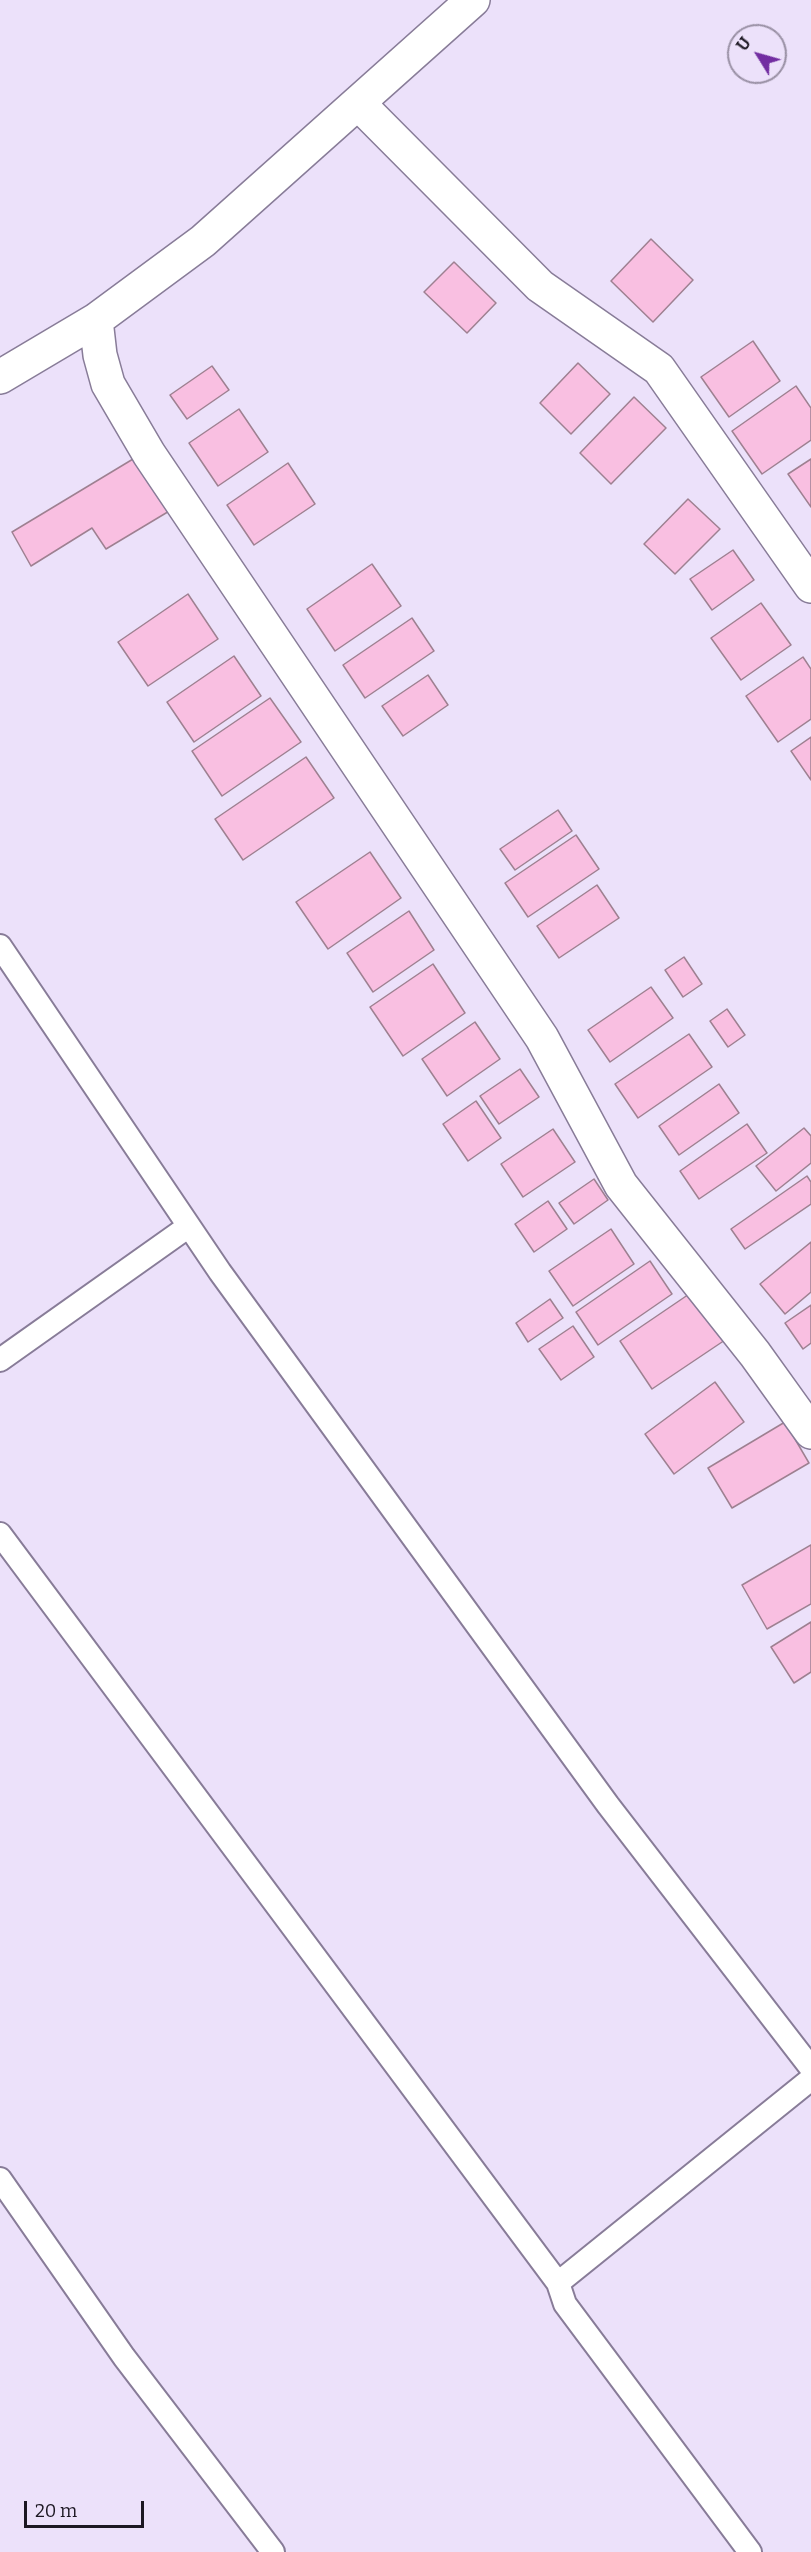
<!DOCTYPE html>
<html>
<head>
<meta charset="utf-8">
<style>
  body { margin:0 }
  #map { position:relative; width:811px; height:2552px; overflow:hidden; background:#ece1fa; font-family:Bitter,serif }
  canvas { display:block }
  .north { position:absolute; left:727px; top:24px; width:60px; height:60px; box-sizing:border-box; background:#ece1fa; border:2px solid #9990a4; border-radius:50%; rotate:307deg; font-size:16px; font-weight:700; line-height:24px; text-align:center; color:#1c1722 }
  .north::after { content:''; display:block; margin:auto; width:21px; height:27px; background:#722da1; clip-path:polygon(50% 0,100% 100%,50% 72%,0 100%) }
  .scale { position:absolute; left:24px; top:2501px; width:120px; height:27px; box-sizing:border-box; border:3px solid #1c1722; border-top:0; padding-left:8px; font-size:18px; line-height:21px; white-space:nowrap; color:#1c1722; -webkit-text-stroke:4px #ece1fa; paint-order:stroke }
</style>
</head>
<body>
<div id="map">
<canvas width="811" height="2552"></canvas>
<div class="north">U</div>
<div class="scale">20 m</div>
</div>
<script>
const c = document.querySelector('canvas').getContext('2d');
c.lineJoin = 'round';
function paint(path, color) { c.fillStyle = color; c.fill(path, 'evenodd'); }
function trace(path, color, width, dash) { c.strokeStyle = color; c.lineWidth = width; c.lineCap = dash ? 'butt' : 'round'; c.setLineDash(dash || []); c.stroke(path); }
const building = new Path2D(`
  M651,239l42,41 -40,42 -42,-41z
  M454,262l42,41 -29,30 -43,-41z
  M753,341l27,40 -51,36 -28,-40z
  M578,363l32,31 -39,40 -31,-31z
  M212,366l17,24 -42,29 -17,-24z
  M796,386l15,22v32l-49,34 -30,-43z
  M634,397l32,31 -55,56 -31,-31z
  M239,409l29,43 -50,34 -29,-43z
  M143,453l33,54 -70,42 -14,-21 -61,38 -19,-34z
  M811,459v48l-23,-33z
  M288,463l27,41 -61,41 -27,-40z
  M688,499l32,30 -45,45 -31,-30z
  M733,550l21,30 -42,30 -22,-31z
  M372,564l29,42 -66,45 -28,-42z
  M188,594l30,45 -70,47 -30,-44z
  M761,603l30,42 -50,35 -30,-42z
  M412,618l22,33 -69,47 -22,-33z
  M234,656l27,40 -67,46 -27,-40z
  M803,657l8,12v50l-33,23 -32,-46z
  M428,675l20,30 -45,31 -21,-30z
  M270,698l31,44 -79,54 -30,-45z
  M811,737v43l-20,-29z
  M306,757l28,41 -91,62 -28,-41z
  M558,810l14,21 -57,39 -15,-21z
  M576,835l23,34 -71,48 -23,-34z
  M370,852l31,46 -73,51 -32,-47z
  M597,885l22,33 -60,40 -22,-32z
  M409,911l25,39 -61,42 -26,-39z
  M684,957l18,27 -19,13 -18,-27z
  M433,964l32,49 -62,43 -33,-49z
  M651,987l22,31 -63,44 -22,-32z
  M727,1009l18,26 -17,12 -18,-26z
  M475,1022l25,37 -53,37 -25,-37z
  M689,1034l23,33 -74,51 -23,-34z
  M520,1069l19,28 -40,27 -19,-28z
  M719,1084l20,29 -60,42 -20,-29z
  M476,1101l25,37 -33,23 -25,-37z
  M747,1124l20,29 -68,46 -19,-28z
  M804,1128l7,8v27l-35,28 -20,-25z
  M553,1129l22,33 -52,35 -22,-33z
  M807,1176l4,6v22l-66,45 -14,-20z
  M594,1179l14,21 -34,24 -15,-21z
  M548,1201l19,28 -33,23 -19,-28z
  M611,1229l23,35 -61,42 -24,-35z
  M811,1242v50l-26,22 -25,-30z
  M650,1261l22,33 -74,51 -22,-33z
  M698,1288l33,48 -79,53 -32,-48z
  M550,1299l13,19 -35,24 -12,-19z
  M811,1305v38l-8,6 -18,-26z
  M573,1326l21,31 -33,23 -22,-31z
  M715,1382l29,40 -70,52 -29,-40z
  M785,1422l24,41 -77,45 -24,-40z
  M811,1545v59l-44,25 -25,-44z
  M811,1622v50l-17,11 -23,-36z`);
paint(building, '#f9bfe1');
trace(building, '#9e8091', 1.5);
const lane = new Path2D(`
  M0,946l220,326 388,533 203,263
  M0,1360l189,-134
  M0,1534l558,749 253,-204
  M0,2179l124,178 149,195
  M558,2283l7,21 185,248`);
const street = new Path2D(`
  M358,103l182,183 119,83 152,217
  M96,320l4,35 8,29 41,70 393,584 79,147 134,169 56,78
  M0,377l96,-57 107,-79 270,-241`);
trace(lane, '#887c98', 26);
trace(street, '#887c98', 36);
trace(lane, '#fff', 22);
trace(street, '#fff', 33);
</script>
</body>
</html>
